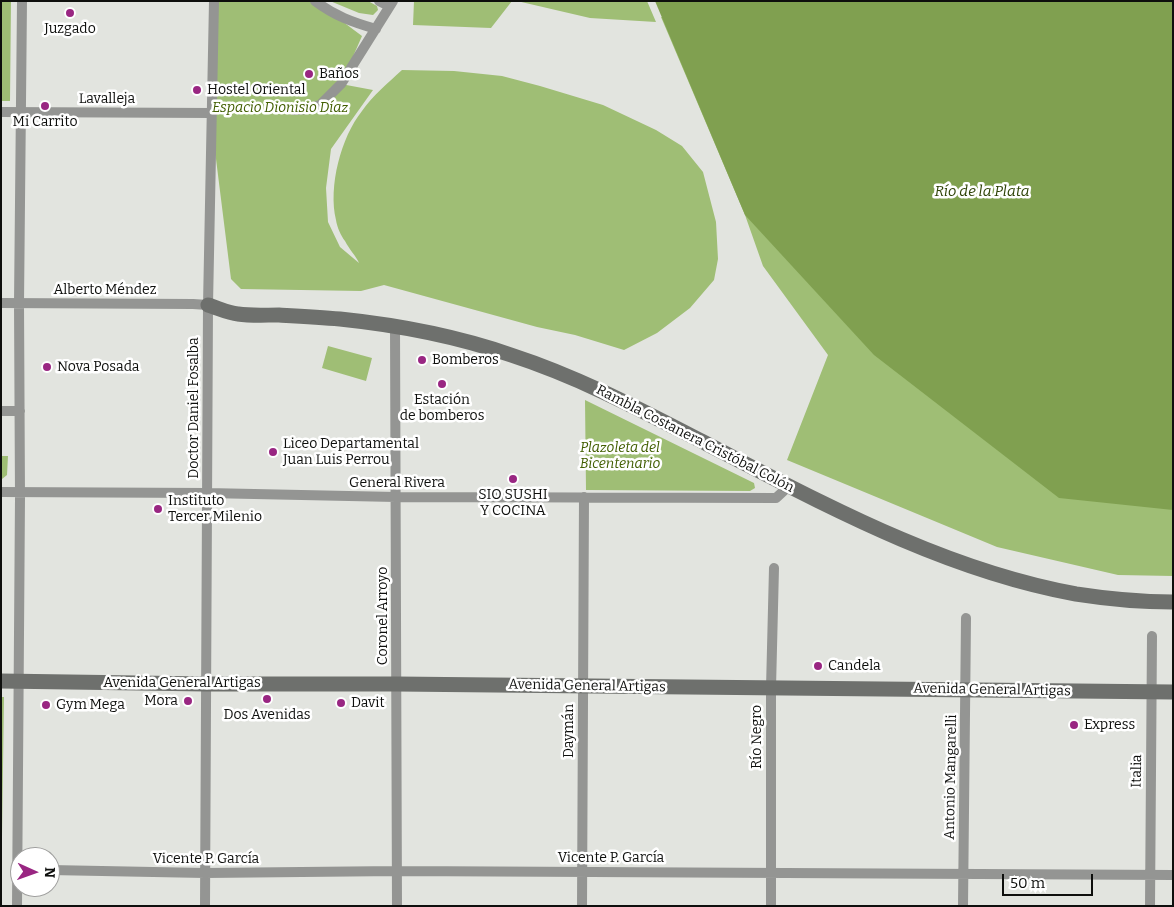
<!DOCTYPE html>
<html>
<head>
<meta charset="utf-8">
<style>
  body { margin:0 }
  #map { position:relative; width:1174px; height:907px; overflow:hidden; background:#e2e4df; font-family:Bitter,serif }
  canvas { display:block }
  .frame { position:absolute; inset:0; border:2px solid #0e0f0d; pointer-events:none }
  .north { position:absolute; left:10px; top:847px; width:50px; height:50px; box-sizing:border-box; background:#fff; border:1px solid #9f9f9e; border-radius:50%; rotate:92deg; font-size:14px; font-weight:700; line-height:20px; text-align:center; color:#0e0f0d }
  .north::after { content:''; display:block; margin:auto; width:18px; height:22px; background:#992682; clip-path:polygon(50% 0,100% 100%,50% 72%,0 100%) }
  .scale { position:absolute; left:1002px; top:874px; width:91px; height:22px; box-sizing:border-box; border:2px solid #0e0f0d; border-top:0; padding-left:6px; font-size:15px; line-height:18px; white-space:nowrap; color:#0e0f0d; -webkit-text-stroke:4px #fff; paint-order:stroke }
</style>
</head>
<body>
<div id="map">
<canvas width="1174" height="907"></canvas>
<div class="frame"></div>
<div class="north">N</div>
<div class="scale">50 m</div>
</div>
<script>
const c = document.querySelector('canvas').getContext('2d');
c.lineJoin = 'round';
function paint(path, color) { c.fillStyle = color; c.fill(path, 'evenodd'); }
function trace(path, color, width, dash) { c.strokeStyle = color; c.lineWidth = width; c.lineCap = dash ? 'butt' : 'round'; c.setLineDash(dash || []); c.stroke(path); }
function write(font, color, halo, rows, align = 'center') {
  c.font = font + ' Bitter,serif'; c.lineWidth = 5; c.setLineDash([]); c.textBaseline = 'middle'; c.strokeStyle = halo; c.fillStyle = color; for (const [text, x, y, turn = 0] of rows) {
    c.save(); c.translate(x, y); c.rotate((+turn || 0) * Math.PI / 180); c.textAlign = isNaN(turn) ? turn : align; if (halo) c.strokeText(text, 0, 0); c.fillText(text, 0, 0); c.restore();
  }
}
paint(new Path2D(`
  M1,1h10l-1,100h-9z
  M218,1h97l47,35 -21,48 32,6 -42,59 -5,39 2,34 12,25 19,16c-3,-7 -10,-14 -14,-22 -4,-5 -8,-14 -9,-21 -8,-33 5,-83 26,-109 11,-16 26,-28 40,-41l52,1 48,5 38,10 63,19 53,25 26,16 21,26 13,50 2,37 -4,21 -24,28 -33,25 -33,17 -49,-15 -38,-8 -153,-42 -23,6 -120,-2 -10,-10 -17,-136z
  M330,1h38l9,5 1,4 -5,5 -14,-2z
  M414,1h98l-21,27 -78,-3z
  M517,1h130l9,21 -66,-4z
  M661,17l149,4 363,284v271l-55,-1 -121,-28 -210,-87 41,-105 -65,-89 -18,-51z
  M328,346l44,12 -6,23 -44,-13z
  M585,400l169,83 1,5 -5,3 -164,-1z
  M1,456h7l-1,19 -5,4z
  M1,697h3l-3,209z`), '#9fbe75');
paint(new Path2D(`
  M655,1h518v509l-114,-12 -185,-143 -129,-140z`), '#80a050');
trace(new Path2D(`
  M315,1c20,15 37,21 61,28
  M379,1l10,5
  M294,110l15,-1 11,-4 21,-21 52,-83
  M1,112l211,1
  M1,303l192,1 15,1
  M395,326l2,580
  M1,411h19
  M1,492l206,1 189,4 380,1 13,-12
  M50,870l155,3 193,-2 775,4
  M17,906l3,-409 -1,-194 3,-302
  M205,906l3,-601 6,-304
  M582,906l2,-409
  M771,906v-218l3,-120
  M963,906l3,-288
  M1150,906l2,-270`), '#949593', 10);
trace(new Path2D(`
  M208,305c10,3 20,8 30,9 13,2 27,1 41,1 20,1 41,2 61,4 58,6 116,17 171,36 68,22 132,56 196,89 117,60 237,126 369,150 32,5 64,8 97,8
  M1,681l205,3h191l776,8`), '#6e706d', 15);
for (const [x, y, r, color] of [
  [70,13,5,"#992682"],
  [309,74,5,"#992682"],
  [197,90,5,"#992682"],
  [45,106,5,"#992682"],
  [422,360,5,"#992682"],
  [47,367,5,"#992682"],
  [442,384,5,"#992682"],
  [273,452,5,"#992682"],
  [513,479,5,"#992682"],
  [158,509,5,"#992682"],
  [818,666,5,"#992682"],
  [267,699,5,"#992682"],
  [188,701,5,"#992682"],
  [341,703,5,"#992682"],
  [46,705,5,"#992682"],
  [1074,725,5,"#992682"]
]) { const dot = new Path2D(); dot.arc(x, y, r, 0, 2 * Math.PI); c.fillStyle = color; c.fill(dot); trace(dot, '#fff', 2); }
write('14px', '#0e0f0d', '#fff', [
  ["Juzgado",70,29,"center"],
  ["Baños",319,74],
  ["Hostel Oriental",207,90],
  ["Mi Carrito",45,122,"center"],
  ["Bomberos",432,360],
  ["Nova Posada",57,367],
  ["Estación",442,400,"center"],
  ["de bomberos",442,416,"center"],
  ["Liceo Departamental",283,444],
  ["Juan Luis Perrou",283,460],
  ["SIO SUSHI",513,495,"center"],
  ["Y COCINA",513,511,"center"],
  ["Instituto",168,501],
  ["Tercer Milenio",168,517],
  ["Candela",828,666],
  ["Mora",178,701,"right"],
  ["Davit",351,703],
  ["Gym Mega",56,705],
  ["Dos Avenidas",267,715,"center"],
  ["Express",1084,725]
], 'left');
write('14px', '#0e0f0d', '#fff', [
  ["Lavalleja",107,99],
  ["Alberto Méndez",105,290],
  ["Doctor Daniel Fosalba",194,408,-90],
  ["Rambla Costanera Cristóbal Colón",695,439,27],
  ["General Rivera",397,483],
  ["Coronel Arroyo",383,616,-90],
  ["Avenida General Artigas",182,683],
  ["Avenida General Artigas",587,686,1],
  ["Avenida General Artigas",992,690,1],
  ["Daymán",569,731,-90],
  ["Río Negro",757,737,-90],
  ["Italia",1137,771,-89],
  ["Antonio Mangarelli",951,777,-89],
  ["Vicente P. García",611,858],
  ["Vicente P. García",206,859]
]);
write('italic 14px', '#415e00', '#fff', [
  ["Espacio Dionisio Díaz",280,108],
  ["Plazoleta del",620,448],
  ["Bicentenario",620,464]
]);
write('italic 15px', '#2f4307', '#fff', [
  ["Río de la Plata",982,192]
]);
</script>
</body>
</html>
